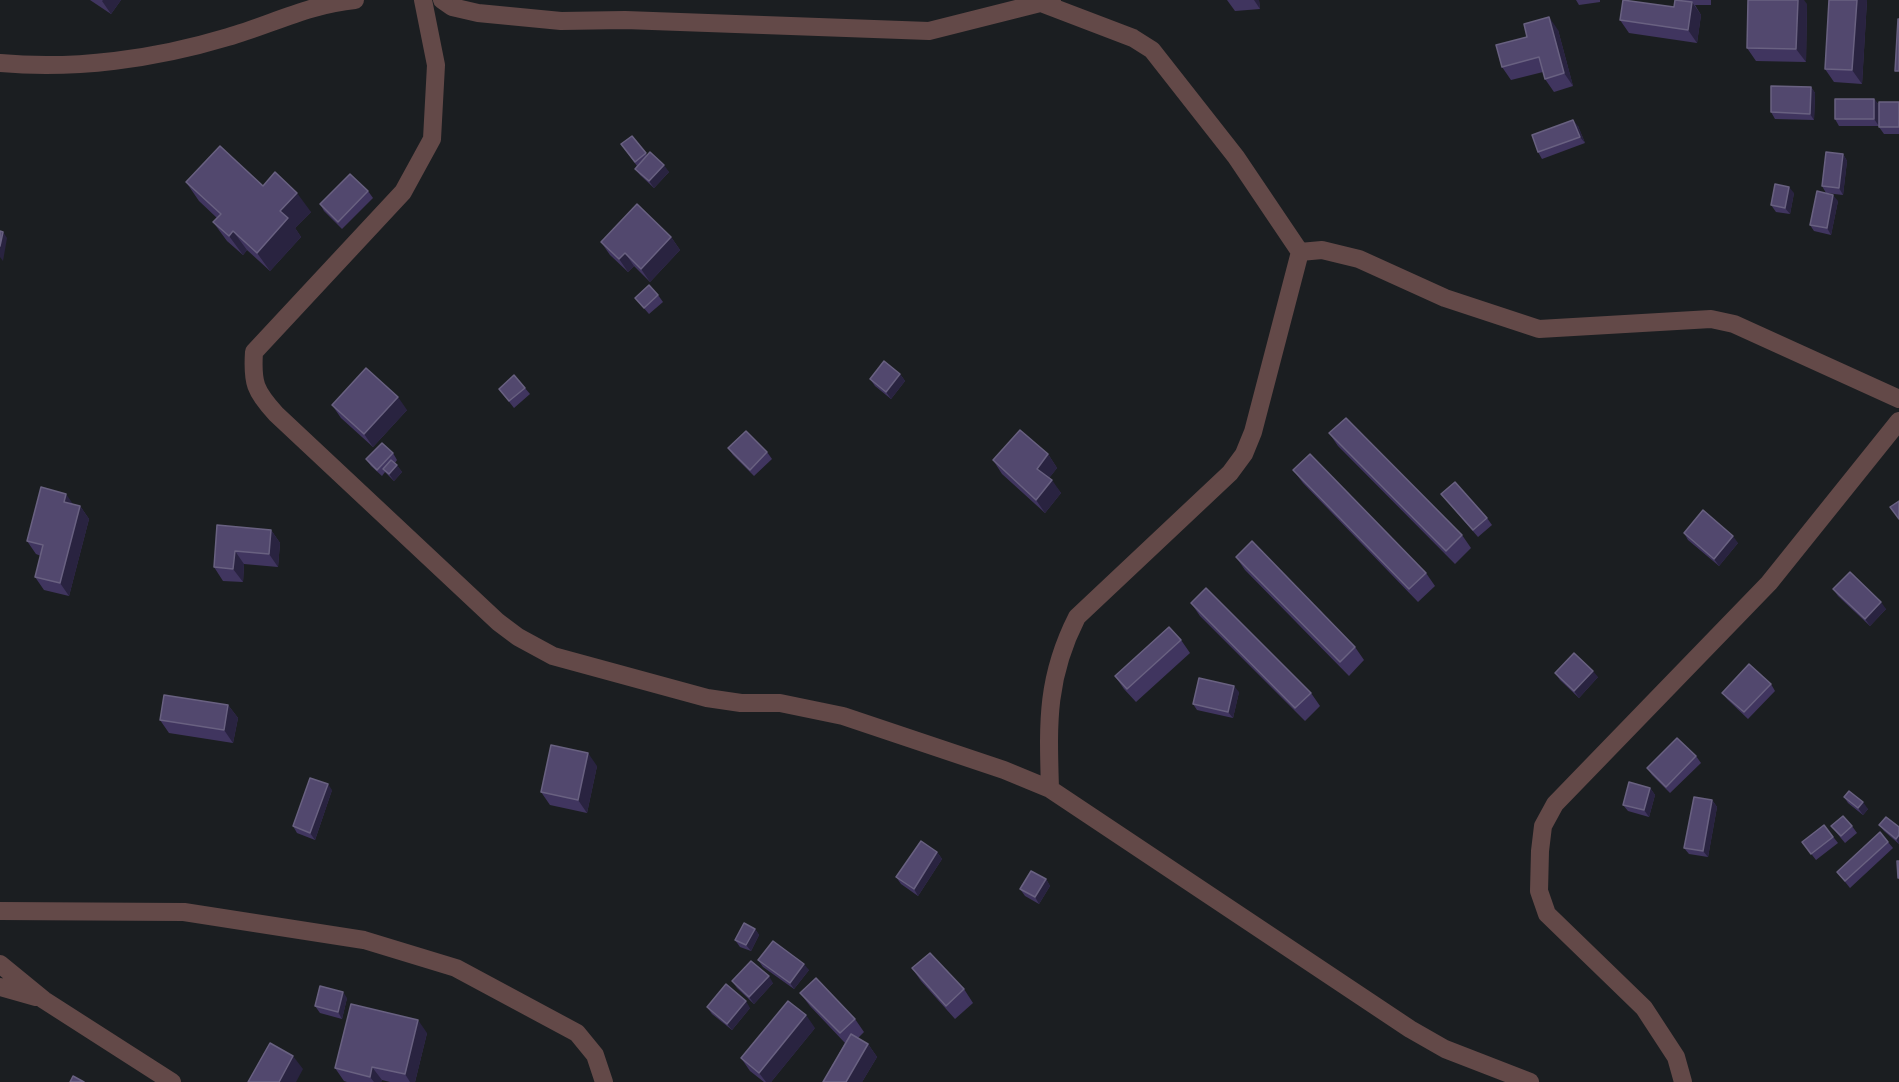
<!DOCTYPE html>
<html>
<head>
<meta charset="utf-8">
<style>
  body { margin:0 }
  canvas { display:block; background:#1b1e21 }
</style>
</head>
<body>
<canvas width="1899" height="1082"></canvas>
<script>
const c = document.querySelector('canvas').getContext('2d');
c.lineJoin = 'round';
function trace(path, color, width, dash) { c.strokeStyle = color; c.lineWidth = width; c.lineCap = dash ? 'butt' : 'round'; c.setLineDash(dash || []); c.stroke(path); }
function paint(path, color) { c.fillStyle = color; c.fill(path, 'evenodd'); }
trace(new Path2D(`
  M423,0l13,65 -4,74 -29,53 -149,160c-2,31 1,39 22,62l222,208 20,15 35,19 154,42 34,5h39l63,13 161,54 46,19 360,240 35,20 85,33
  M442,0l10,7 26,6 83,8 64,-1 304,11 123,-31
  M1044,4l89,34 19,12 84,107 64,95 -47,180 -9,22 -14,19 -153,144c-31,61 -29,106 -27,172
  M0,63c75,7 155,-4 228,-26 42,-12 82,-33 127,-37
  M1300,252l22,-2 37,9 86,39 94,31 172,-10 23,5 165,75
  M0,911l184,1 180,28 92,28 121,65 18,22 9,27
  M0,964l44,36 128,82
  M0,987l36,10
  M1683,1082l-7,-25 -32,-49 -97,-94 -8,-23 1,-40 3,-25 12,-22 214,-221 130,-162`), '#634948', 18);
paint(new Path2D(`
  M90,0h31l-10,14z
  M1227,0h32l1,9 -25,2z
  M1576,0h24v2l-21,3z
  M1675,0h36v5h-16l6,10 -4,28 -68,-10 -9,-13 54,-13z
  M1829,0h38l-5,84 -28,-2 -9,-13z
  M1807,4l-1,58 -50,-1 -9,-13z
  M1558,30l15,56 -19,6 -9,-13 -2,-7 -32,8 -9,-13z
  M1811,87l4,6 -1,27 -39,-1 -4,-7z
  M1874,99l5,6v21h-40l-4,-7z
  M1899,102v32h-15l-5,-7z
  M1578,126l7,17 -43,16 -4,-7z
  M632,136l15,19 22,17 -15,16 -14,-13 -5,-6 2,-3 -16,-22z
  M1843,154l4,7 -4,34 -17,-2 -4,-7z
  M186,182l77,4 48,26 -16,16 6,9 -31,34 -23,-21 -4,5 -16,-14 -14,-19 4,-4 -18,-17z
  M368,191l5,7 -31,31 -18,-18 -4,-7z
  M1794,193l-4,21 -14,-2 -5,-7z
  M1838,201l-7,34 -17,-4 -4,-6z
  M671,237l9,13 -30,32 -16,-16 -6,6 -18,-17 -9,-13z
  M658,295l5,7 -14,12 -14,-16z
  M900,374l5,7 -14,18 -16,-13 -5,-7z
  M525,388l5,6 -16,14 -15,-19z
  M332,405l75,5 -34,37 -32,-29z
  M1329,433l133,102 9,13 -16,16 -117,-118z
  M728,448l39,4 5,7 -18,17 -21,-21z
  M393,453l4,7 -2,3 7,9 -8,9 -9,-9 -3,4 -11,-10 -5,-7z
  M1048,454l9,14 -8,10 12,15 -16,20 -43,-39 -9,-14z
  M1293,470l133,103 9,13 -17,16 -115,-119z
  M1441,494l46,24 5,7 -14,12z
  M73,504l7,2 9,13 -20,77 -25,-6 -9,-13 6,-21 -5,-2 -9,-13z
  M217,525l54,5 9,13 -2,24 -34,-3 -1,18 -20,-1 -9,-14z
  M1684,533l54,10 -19,23 -31,-26z
  M1236,557l119,90 9,13 -15,16 -104,-106z
  M1833,589l53,20 -16,17 -32,-30z
  M1191,603l120,90 9,13 -15,15 -105,-105z
  M1181,640l9,13 -54,49 -12,-13 -9,-13z
  M1555,673l43,4 -19,21 -19,-18z
  M1771,684l4,7 -27,28 -21,-20 -5,-6z
  M1239,692l-6,26 -36,-8 -4,-6z
  M228,705l10,13 -5,25 -64,-10 -9,-13z
  M1696,756l5,7 -31,30 -18,-18 -5,-7z
  M597,766l-10,47 -37,-8 -9,-13z
  M1650,788l5,7 -6,22 -21,-6 -5,-6z
  M332,790l-17,50 -18,-7 -4,-7z
  M1844,797l24,12 -5,6 -15,-12z
  M1712,800l5,7 -9,50 -19,-3 -5,-6z
  M1824,825l14,18 -22,17 -14,-18z
  M1879,825l20,2v17l-15,-13z
  M1831,826h21l5,7 -12,10z
  M1888,842l5,6 -43,40 -13,-16z
  M937,852l5,7 -24,37 -17,-12 -5,-7z
  M1046,879l4,7 -11,18 -14,-8 -5,-7z
  M755,929l4,6 -8,16 -11,-4 -5,-7z
  M758,960l51,10 -15,19 -31,-22z
  M912,968l52,21 9,14 -18,16 -34,-38z
  M732,981l41,2 -19,21 -17,-16z
  M800,993l55,26 9,13 -6,6 10,6 9,13 -15,25h-39l22,-39 -35,-37z
  M347,998l-5,21 -22,-6 -5,-7z
  M707,1007l43,1 -18,22 -20,-16z
  M815,1028l-44,54h-7l-14,-11 -9,-13z
  M427,1033l-12,49h-25l-8,-2 -1,2h-34l-3,-1 -9,-13z`), '#40355f');
paint(new Path2D(`
  M103,0h18l-10,14 -9,-13z
  M1254,0h5l1,9z
  M1798,0h6l3,4 -1,58 -10,-13z
  M1857,0h10l-5,84 -10,-14z
  M1692,2l9,13 -4,28 -9,-13z
  M1549,17l9,13 15,56 -9,-13z
  M1811,87l4,6 -1,27 -4,-6z
  M1874,99l5,6v21l-5,-7z
  M1573,120l5,6 7,17 -5,-6z
  M1843,154l4,7 -4,34 -4,-7z
  M664,165l5,7 -15,16 -5,-7z
  M1789,187l5,6 -4,21 -5,-6z
  M297,193l14,19 -16,16 6,9 -31,34 -13,-18 23,-42z
  M1833,195l5,6 -7,34 -4,-7z
  M233,231l14,19 -4,5 -14,-19z
  M3,232l4,6 -4,23 -3,-4v-11z
  M671,237l9,13 -30,32 -9,-13z
  M625,253l9,13 -6,6 -9,-13z
  M900,374l5,7 -14,18 -5,-7z
  M398,397l9,13 -34,37 -9,-13z
  M1048,454l9,14 -11,14 -9,-13z
  M397,465l5,7 -8,9 -5,-7z
  M1052,480l9,13 -16,20 -9,-13z
  M66,494l9,13 -11,-5z
  M80,506l9,13 -20,77 -9,-13z
  M271,530l9,13 -2,24 -9,-13z
  M1733,536l5,7 -19,23 -5,-7z
  M235,551l9,13 -1,18 -10,-13z
  M1881,602l5,7 -16,17 -5,-7z
  M1593,671l5,6 -19,21 -5,-7z
  M1234,686l5,6 -6,26 -5,-6z
  M228,705l10,13 -5,25 -9,-13z
  M588,753l9,13 -10,47 -9,-13z
  M328,784l4,6 -17,50 -5,-7z
  M1650,788l5,7 -6,22 -5,-7z
  M1712,800l5,7 -9,50 -5,-6z
  M1863,802l5,7 -5,6 -5,-7z
  M1899,835v9l-3,-5z
  M937,852l5,7 -24,37 -4,-7z
  M1046,879l4,7 -11,18 -4,-7z
  M755,929l4,6 -8,16 -5,-6z
  M804,964l5,6 -15,19 -4,-6z
  M769,976l4,7 -19,21 -5,-7z
  M343,992l4,6 -5,21 -4,-7z
  M746,1001l4,7 -18,22 -5,-6z
  M806,1015l9,13 -44,54h-5l-7,-9z
  M418,1020l9,13 -12,49h-5l-5,-8z
  M868,1044l9,13 -15,25h-16z
  M293,1056l10,13 -7,13h-17z
  M372,1067l10,13 -1,2h-7l-4,-5z`), '#292340');
const building = new Path2D(`
  M1623,0l51,7 1,-7 17,2 -4,28 -68,-10z
  M1748,0h50l-2,49 -49,-1z
  M1829,0h28l-5,70 -27,-1z
  M1549,17l15,56 -19,6 -6,-22 -37,10 -6,-22 31,-8 -3,-13z
  M1898,19h1v52h-4z
  M1771,86l40,1 -1,27 -39,-2z
  M1835,99h39v20h-39z
  M1879,102h20v25h-20z
  M1573,120l7,17 -42,15 -6,-17z
  M632,136l14,17 -11,9 -14,-18z
  M220,146l43,40 12,-14 22,21 -17,18 8,7 -31,35 -24,-22 -4,5 -16,-14 8,-8 -35,-32z
  M650,152l14,13 -15,16 -14,-12z
  M1826,152l17,2 -4,34 -17,-2z
  M350,174l18,17 -30,31 -18,-18z
  M1775,184l14,3 -4,21 -14,-3z
  M1817,191l16,4 -6,33 -17,-3z
  M637,204l34,33 -30,32 -16,-16 -6,6 -18,-17z
  M0,231l3,1 -3,14z
  M649,285l9,10 -14,13 -9,-10z
  M884,361l16,13 -14,18 -16,-13z
  M366,368l32,29 -34,37 -32,-29z
  M514,375l11,13 -16,13 -10,-12z
  M1346,418l116,117 -16,16 -117,-118z
  M1020,430l28,24 -11,15 15,11 -16,20 -43,-40z
  M746,431l21,21 -17,18 -22,-22z
  M382,443l11,10 -16,17 -11,-11z
  M1310,454l116,119 -17,16 -116,-119z
  M391,460l6,5 -8,9 -6,-5z
  M1455,482l32,36 -14,12 -32,-36z
  M41,487l25,7 -2,8 16,4 -20,77 -25,-6 8,-32 -16,-4z
  M1899,501v18l-9,-12z
  M1703,510l30,26 -19,23 -30,-26z
  M217,525l54,5 -2,24 -34,-3 -2,18 -19,-2z
  M1252,541l103,106 -15,15 -104,-105z
  M1850,572l31,30 -16,17 -32,-30z
  M1206,588l105,105 -16,15 -104,-105z
  M1169,627l12,13 -54,49 -12,-13z
  M1574,653l19,18 -19,20 -19,-18z
  M1749,664l22,20 -27,28 -22,-19z
  M1199,678l35,8 -6,26 -35,-8z
  M164,695l64,10 -4,25 -64,-10z
  M1677,738l19,18 -30,31 -19,-19z
  M551,745l37,8 -10,47 -37,-8z
  M310,778l18,6 -18,49 -17,-7z
  M1629,782l21,6 -6,22 -21,-5z
  M1849,791l14,11 -5,6 -14,-11z
  M1694,797l18,3 -9,51 -19,-3z
  M1843,816l9,10 -11,10 -10,-10z
  M1886,817l13,10v8l-3,4 -17,-14z
  M1824,825l9,12 -22,17 -9,-12z
  M1880,832l8,10 -43,39 -8,-9z
  M921,841l16,11 -23,37 -18,-12z
  M1897,861h2v17h-1z
  M1031,871l15,8 -11,18 -15,-8z
  M744,923l11,6 -9,16 -11,-5z
  M773,941l31,23 -14,19 -32,-23z
  M930,953l34,36 -18,17 -34,-38z
  M751,961l18,15 -20,21 -17,-16z
  M816,978l39,41 -15,14 -40,-40z
  M726,984l20,17 -19,23 -20,-17z
  M320,986l23,6 -5,20 -23,-6z
  M788,1001l18,14 -47,58 -18,-15z
  M351,1004l67,16 -13,54 -33,-7 -2,10 -35,-9z
  M851,1034l17,10 -22,38h-23z
  M270,1043l23,13 -14,26h-31z
  M73,1076l11,6h-14z`);
paint(building, '#52486e');
trace(building, '#696181', 1.5);
</script>
</body>
</html>
